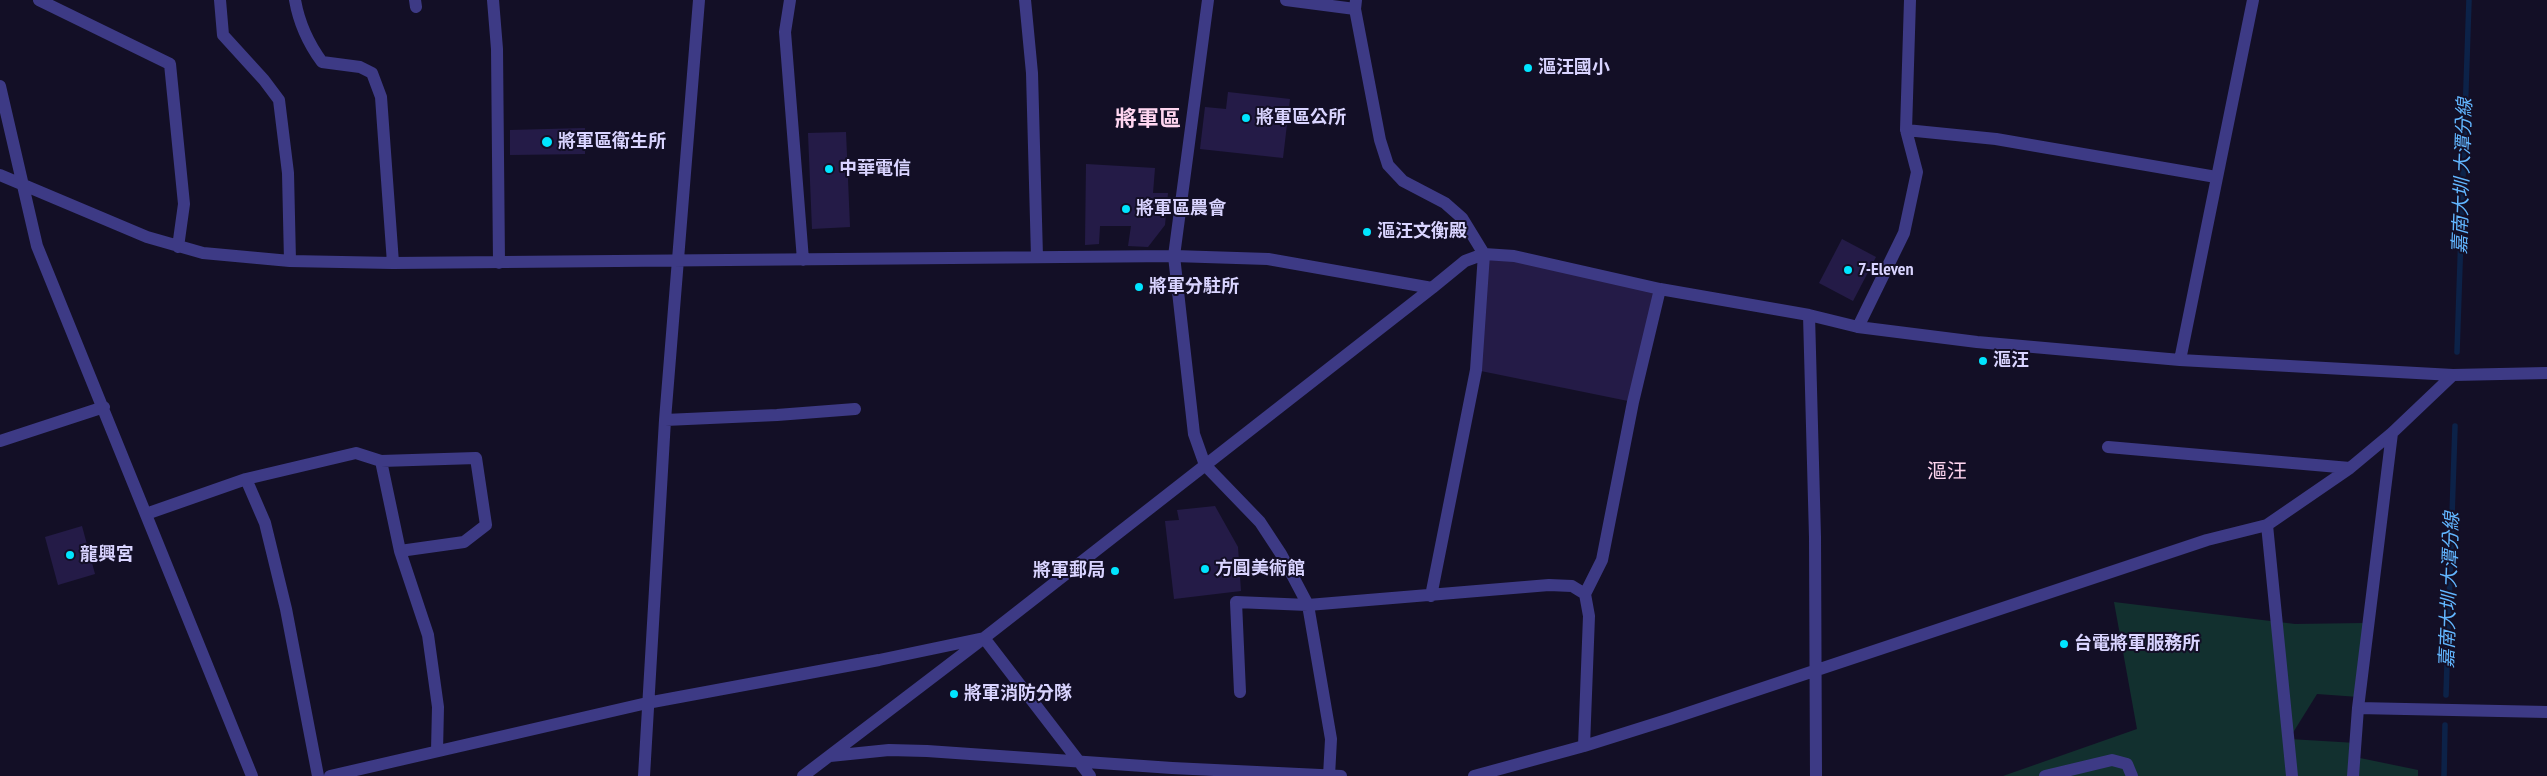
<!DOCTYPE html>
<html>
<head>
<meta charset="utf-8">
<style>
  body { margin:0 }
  canvas { display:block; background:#130f26 }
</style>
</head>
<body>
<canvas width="2547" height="776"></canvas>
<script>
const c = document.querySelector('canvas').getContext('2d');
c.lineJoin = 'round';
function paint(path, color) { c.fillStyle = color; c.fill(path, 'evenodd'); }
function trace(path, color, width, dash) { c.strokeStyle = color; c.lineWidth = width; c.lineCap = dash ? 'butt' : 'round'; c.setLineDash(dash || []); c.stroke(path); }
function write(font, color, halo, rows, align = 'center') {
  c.font = font + ' "PT Sans Narrow","Noto Sans TC",sans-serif'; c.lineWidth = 4; c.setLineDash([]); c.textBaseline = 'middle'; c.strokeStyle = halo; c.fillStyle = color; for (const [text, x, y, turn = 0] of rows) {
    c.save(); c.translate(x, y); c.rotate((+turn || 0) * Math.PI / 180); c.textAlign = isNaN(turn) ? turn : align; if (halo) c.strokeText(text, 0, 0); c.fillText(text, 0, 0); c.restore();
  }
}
paint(new Path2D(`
  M2114,602l181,22 70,-1 -6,74 -42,-3 -28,45 67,4 -1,14 63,13v6h-415l134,-47z`), '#12302f');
trace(new Path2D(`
  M2457,352l12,-352
  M2446,695l9,-269
  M2444,776l1,-51`), '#0c2248', 5.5);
paint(new Path2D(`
  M1228,92l62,7 -7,59 -83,-9 5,-42 21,2z
  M585,128v26l-75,1v-25z
  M846,132l4,95 -38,2 -4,-96z
  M1086,164l69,4 -2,25h15l-3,32 -17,22 -20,-1 3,-20h-31l-1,18 -14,1z
  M1842,239l34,18 -23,44 -34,-18z
  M1484,254l176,35 -27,113 -157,-32z
  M1215,506l23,41 3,44 -67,8 -9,-78 14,-1 -2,-10z
  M82,526l13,48 -37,11 -13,-48z`), '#241b47');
trace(new Path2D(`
  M39,0l131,64 14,140 -6,43
  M220,0l3,35 41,45 15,20 9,73 2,88
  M295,0c4,23 13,43 27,62l38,5 12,6 9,24 12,166
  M415,0l1,7
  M493,0l4,49 2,214
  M790,0l-5,32 18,228
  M1025,0l7,73 5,184
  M1208,0l-34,256 20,178 11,31 55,57 21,32 27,51 23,134 -2,37
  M1286,0l69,9
  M1356,0l-1,9 25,131 8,25 15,16 42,22 17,15 22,36 -8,116 -45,226
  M0,86l37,160 215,530
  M1906,130l90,9 220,38
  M0,175l147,62 56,16 87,8 103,2 781,-7 94,3 164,29
  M1809,315l6,222 1,239
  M1858,327l46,-94 13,-61 -11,-42 4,-130
  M2180,360l73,-360
  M665,420l112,-5 78,-6
  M0,441l104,-34
  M2108,447l242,21
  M381,461l19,90 28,84 10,72 -1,44
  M246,479l19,44 21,86 32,167
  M146,514l100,-35 110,-26 25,8 95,-3 10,67 -22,17 -64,9
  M2267,525l25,251
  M1240,692l-4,-90 72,3 241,-20 23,1 13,8
  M2358,708l189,4
  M1584,746l5,-130 -4,-22 17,-34 31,-158 27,-113
  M830,756l59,-6 38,1 245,17 169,8
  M330,776l317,-73 232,-43 105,-22 106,138
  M644,776l21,-356 34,-420
  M803,776l181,-138 448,-350 33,-27 19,-7 30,2 146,33 149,26 49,12 119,15 203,18 273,15 94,-2
  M1474,776l110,-30 86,-27 537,-179 60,-15 83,-57 42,-35 61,-58
  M2045,776l67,-16 15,4 5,12
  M2353,776l5,-68 34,-275`), '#3d3a85', 12);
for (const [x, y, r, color] of [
  [1528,68,5,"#00e5ff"],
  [1246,118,5,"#00e5ff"],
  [547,142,6,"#00e5ff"],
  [829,169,5,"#00e5ff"],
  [1126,209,5,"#00e5ff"],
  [1367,232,5,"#00e5ff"],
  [1848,270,5,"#00e5ff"],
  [1139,287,5,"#00e5ff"],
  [1983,361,5,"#00e5ff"],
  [70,555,5,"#00e5ff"],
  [1205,569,5,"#00e5ff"],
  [1115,571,5,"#00e5ff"],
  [2064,644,5,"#00e5ff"],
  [954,694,5,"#00e5ff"]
]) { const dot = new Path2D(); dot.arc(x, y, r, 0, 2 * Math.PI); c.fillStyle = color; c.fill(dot); trace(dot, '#130f26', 2); }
write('bold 18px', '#d9d4ff', '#130f26', [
  ["漚汪國小",1538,68],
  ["將軍區公所",1256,118],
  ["將軍區衛生所",558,142],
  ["中華電信",839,169],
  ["將軍區農會",1136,209],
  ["漚汪文衡殿",1377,232],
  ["7-Eleven",1858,270],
  ["將軍分駐所",1149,287],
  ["漚汪",1993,361],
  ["龍興宮",80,555],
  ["方圓美術館",1215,569],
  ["將軍郵局",1105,571,"right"],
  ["台電將軍服務所",2074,644],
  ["將軍消防分隊",964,694]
], 'left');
write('italic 19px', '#62b6ff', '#130f26', [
  ["嘉南大圳 大潭分線",2463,176,-88],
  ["嘉南大圳 大潭分線",2450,590,-88]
]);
write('20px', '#ffd6f0', '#130f26', [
  ["漚汪",1947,472]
]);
write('bold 22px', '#ffd6f0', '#130f26', [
  ["將軍區",1148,120]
]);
</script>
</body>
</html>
